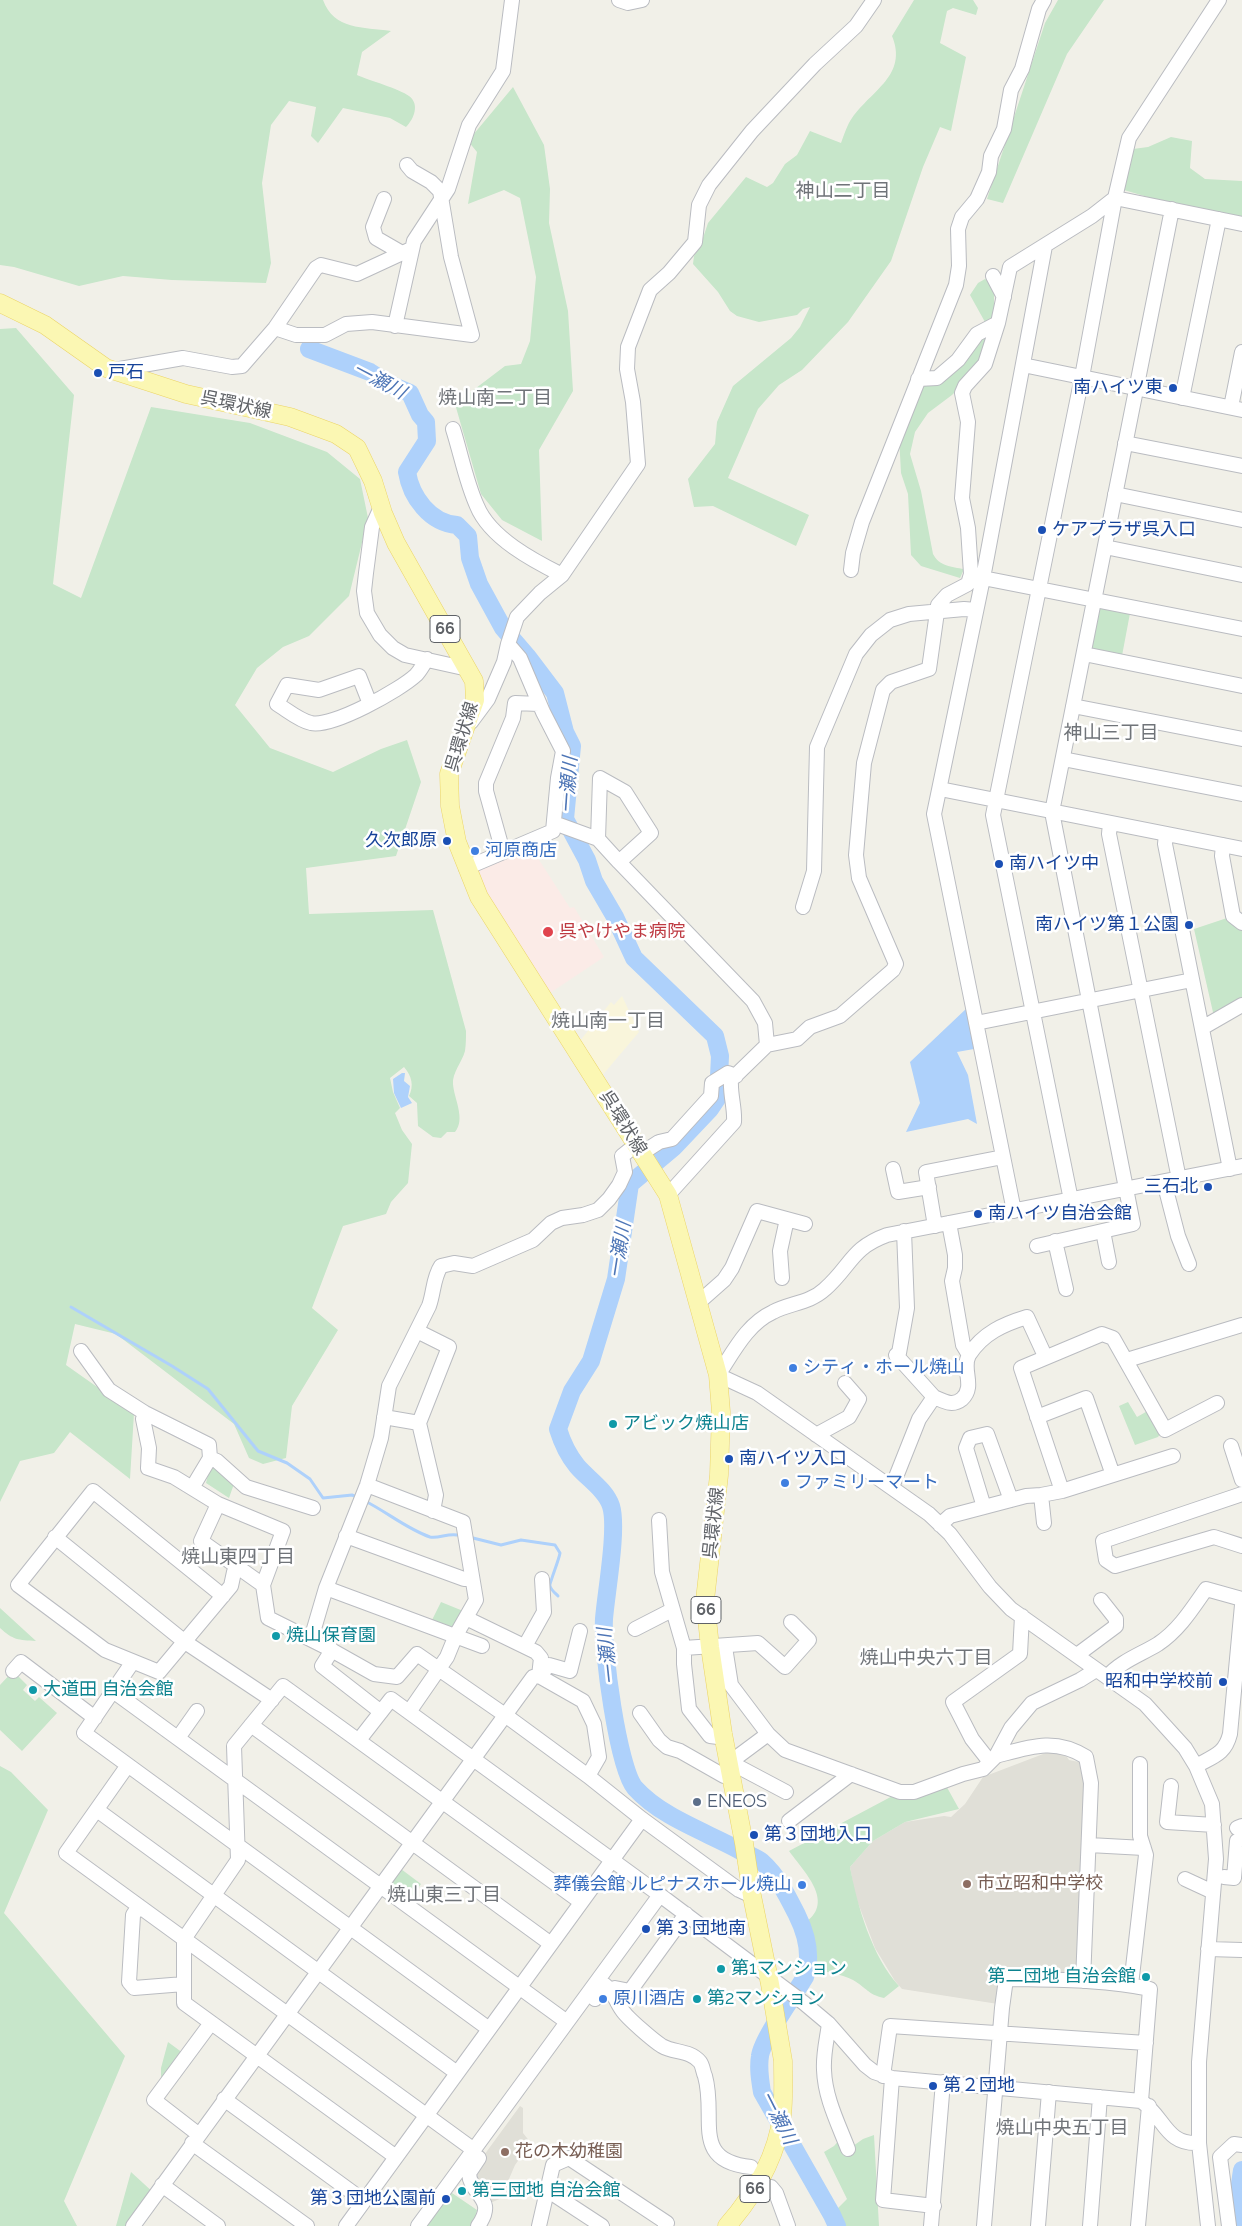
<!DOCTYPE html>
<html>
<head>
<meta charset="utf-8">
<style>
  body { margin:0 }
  canvas { display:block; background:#f1f0e8 }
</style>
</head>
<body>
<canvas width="1242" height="2226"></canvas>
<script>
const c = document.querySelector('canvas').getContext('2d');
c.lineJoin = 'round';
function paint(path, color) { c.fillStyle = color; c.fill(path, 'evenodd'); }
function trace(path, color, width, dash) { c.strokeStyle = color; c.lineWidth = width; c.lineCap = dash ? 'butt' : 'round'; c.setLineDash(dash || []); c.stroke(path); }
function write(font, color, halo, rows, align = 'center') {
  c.font = font + ' Raleway,"Noto Sans JP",sans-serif'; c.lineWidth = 5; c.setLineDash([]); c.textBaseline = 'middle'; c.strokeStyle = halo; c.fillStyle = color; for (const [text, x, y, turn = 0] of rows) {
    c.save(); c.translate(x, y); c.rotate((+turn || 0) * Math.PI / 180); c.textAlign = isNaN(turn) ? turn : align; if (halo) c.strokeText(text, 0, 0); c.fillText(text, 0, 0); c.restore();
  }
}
paint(new Path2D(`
  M1051,1751l14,3 4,6 10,2 6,28 -7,190 -75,-4 -5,28 -96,-15 -7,-8 -20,-33 -20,-53 -5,-28 23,-26 32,-19 39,-6 7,1 14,-13 18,-27z
  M520,2106l3,2v25l8,10 -16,22 -6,14 -2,17 -17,7 -19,-25 8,-16z`), '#e0dfd7');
paint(new Path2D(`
  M532,849l38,59 4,-1 30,50 -57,38 -62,-97 -11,-31z`), '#fbebe7');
paint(new Path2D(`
  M0,0h323c11,30 40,27 68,31l-29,21 -5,23c11,5 43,14 52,21 11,8 5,23 -3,31l-16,-9 -47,-10 -25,35 -7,-7 5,-29 -27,-6 -18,24 -9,58 9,80 -5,20 -94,-3 -49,-4 -44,10 -65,-19 -14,-2z
  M914,0h59l5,8 -2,7 -23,-7 -6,3 -7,32 26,14 -15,74 -11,-4 -17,40 -32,94 -43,61 -46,48 -23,15 -21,24 -30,69 81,37 -13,31 -83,-40 -19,1 -6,-28 27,-35 2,-22 16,-36 58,-48 9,-11 10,-20 -7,2 -6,6 -38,7 -22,-6 -7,-5 -12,-19 -25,-28 1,-8 7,-12 7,-21 38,-46 21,10 6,-4 12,-19 12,-9 13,-24 31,12c3,-8 6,-18 11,-25 20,-28 56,-43 40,-82z
  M1058,0h46l-37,54 -64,149 -16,-4 58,-176z
  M513,87l31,58 6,44 -1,34 19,88 5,80 -34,59 3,91 -40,-21 -21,-26 -26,-90 50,-38 16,-2 9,-23 6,-64 -16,-79 -16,-8 -36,14 9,-52 -9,-11z
  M1171,137l21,4 -2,27 15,11 37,2v44l-118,-35 9,-41 15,-2z
  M985,279l7,5 2,7v23l-16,55 -26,26 -24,18 -13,19 -5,22 11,37 12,63c6,12 19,13 31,15l-4,9 -39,-12 -10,-11 -3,-61 -7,-21 -2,-37 21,-51 64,-56 1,-7 -15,-27 8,-12z
  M16,328l58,67 -21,189 28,14 70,-191 99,16 77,29 33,27 8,39 -19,78 -40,40 -26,11 -26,21 -22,37 35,43 63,24 48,-23 26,-9 14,42 -25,74 -90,12 3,46 124,-4 33,121c0,6 0,13 -1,20 -3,11 -13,22 -12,33 1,15 13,35 2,48h-8l-6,6 -8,-1 -15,-11 -1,-23 -8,-7c5,-10 3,-20 -5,-29l-14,11 3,14 7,16 -5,5 7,17 10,14 -4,39 -17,19 -5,12 -43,12 -31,82 26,22 -46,76 -6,52 -23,6 -14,-6 -15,-34 -118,-90 -41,-10 -9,41 68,48 -4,66 -60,-47 -16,21 -34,8 -20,41v-1173z
  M1094,600l37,8 -10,53 -37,-7z
  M1233,916l9,13v75l-27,17 -21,-92z
  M1128,1402l9,15 14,-8 11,22 -4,6 -23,8 -16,-39z
  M211,1462l24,19 -6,17 -23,-15z
  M441,1602l27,11 -12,22 -27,-9z
  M0,1608l36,33c-18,-1 -23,-1 -36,-13z
  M13,1671l14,14 -4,5 12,11 4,-4 18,16 -35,38 -22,-21v-45z
  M0,1766l11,6 37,38 -44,103 121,143 -61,145 13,25h-77z
  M944,1782l15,27 -54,13 -32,19 -23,26c7,38 22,90 49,119l-15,12c-17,-4 -17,-10 -31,-18 -11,-6 -27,-8 -39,-11l1,-21 -9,-26c29,-21 -2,-50 -17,-71l111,-59z
  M401,1869l20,15 -15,20 -20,-14z
  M168,2042l19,14 -26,35v-23z
  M874,2135l5,91h-34l-8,-17 10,-10 -23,-47 10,-6 8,-9 11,9 10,-7z
  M131,2172l24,22 -22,32h-17z
  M449,2191l28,19 -2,16h-51z`), '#c7e6ca');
paint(new Path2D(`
  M622,996l17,36 -38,45 -22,-35 32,-40 3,3z`), '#f9f5db');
paint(new Path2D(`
  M968,1007l6,42 -17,3 11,23 9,49 -9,-5 -62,13 14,-29 -10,-41z
  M402,1073h3l-1,8 6,5 -2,11 4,6 -11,5 -7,-15 -1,-14z`), '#aed1fb');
trace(new Path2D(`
  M71,1307l101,59 36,23 50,62 29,12 23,16 13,19 29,-3 5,2
  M365,1501c22,11 42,28 65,36 8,2 18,-4 27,-2
  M473,1538l28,7 20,-5 34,5 5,8c-1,7 -11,31 -10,33 1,4 5,7 8,10`), '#aed1fb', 3);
trace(new Path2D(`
  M309,349l61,23 19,12 21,9 10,22 6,7 1,19 -20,31c4,25 23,51 50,53l11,11 2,22 9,26 24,44 24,28 28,37 10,39 7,14 -7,73 22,41 7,21 21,36 19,41 81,78 5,20 -2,41 -8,12 -36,38 -44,37 -14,95 -25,82 -19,30 -14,38c4,13 10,26 19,37 10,12 29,24 34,40 7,22 -5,87 -7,113 -2,29 14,149 31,169 26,29 71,44 104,62 7,4 17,7 23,12 16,14 26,35 35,53 10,20 15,40 8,62 -10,17 -43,62 -45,79 -2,12 0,24 2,36l70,123 5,11
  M1237,2226l-2,-8 7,-48`), '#aed1fb', 18);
const minor = new Path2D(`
  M619,0l9,3 14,-3
  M384,199l-11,28 3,11 26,15
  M993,276l11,21
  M395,326l19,-85 34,-52 21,-64 34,-54 9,-71
  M275,328l21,7h29l21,-11 26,-2 100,13 -21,-78 -11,-66 -9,-9 -19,-11 -5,-6
  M1023,365l219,45
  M114,370l69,-12 49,9 10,-1 33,-38 41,-60 5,-3 36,9 54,-25
  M918,379l19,-1 21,-18 19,-26 21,-11
  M1182,398l37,-179
  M1231,407l11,-55
  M453,429c8,25 13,53 24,77 13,32 57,55 85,69
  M1125,443l117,23
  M1115,494l127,26
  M381,507l-9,20 -6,46 -2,18 3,22 13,22 13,13 12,7 63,14
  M1105,547l137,28
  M851,570l2,-17 9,-31 94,-237 3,-19 -1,-37 4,-12 15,-18 12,-27 2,-16 13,-27 7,-39 11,-21 17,-60 5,-9
  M983,578l259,51
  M1084,654l158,32
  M370,704l-11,-28 -40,14 -32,-5 -10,19c10,6 23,17 34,19 21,5 89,-33 105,-48 4,-4 7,-10 11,-16
  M1073,706l169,33
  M471,722l17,-23 16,-37 4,-18 9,-27 23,-24 22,-18 76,-111 -5,-62 -6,-33 1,-22 22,-57 19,-17 26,-31 4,-37 10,-20 43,-54 63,-67 41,-38 18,-26
  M1063,759l179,35
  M600,778l25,14 26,41 -32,29 -21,-23z
  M940,789l302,60
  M554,823l44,16
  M1110,823l-1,11 70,345
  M1166,834l-1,10 65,325
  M1223,845l-1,11 11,60 9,7
  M503,852l-17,-61v-8l27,-65 2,-15 24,1
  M619,862l134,139 12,22 2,22
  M466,868l87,-37 5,-53 5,-27 -20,-39 -23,-54 -12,-14
  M803,907l11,-36 3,-124 39,-93 15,-19 19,-15 19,-6 55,-5 12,1
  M976,1023l216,-43
  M1202,1028l40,-23
  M642,1153l17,-11 13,-3 39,-43 1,-13 16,-10 8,3
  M893,1169l5,23 31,-5
  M1164,1182l14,54 11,28
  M668,1195l66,-73c1,-14 -4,-27 -3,-42l36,-35 30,-6 13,-12 30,-11 53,-46 3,-6 -37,-86 -3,-23 8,-92 19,-73 8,-8 38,-13 9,-64 9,-10 21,-11 3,-10 -3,-46 -6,-30 6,-76 -6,-29 3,-7 20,-22 13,-41 12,-56 82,-51 23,-18 127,26
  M1071,1200l-78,-385 89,-438 33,-179 14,-60 90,-138
  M1014,1211l-80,-397 49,-236 62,-332
  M949,1223l6,32v13l-3,13 11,64 6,10
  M935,1226l-9,-54 77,-15
  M904,1231l3,77 -8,45 -3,2 38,42
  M1103,1231l6,31
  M1055,1241l11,48
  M1037,1246l96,-22 -81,-412 120,-603
  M782,1278l-2,-27 7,-32
  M698,1303l26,-23 8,-12 25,-57 48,13
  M417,1331l32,16 -30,76 17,72 -3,16
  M81,1351l28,39 36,23 64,32 1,13 -18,30
  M1127,1360l115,-35
  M145,1413l-2,6 6,29 -1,20 26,9 44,27 65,27 -20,54
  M384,1417l35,6
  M1037,1417l49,-19 27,77
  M816,1435l33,-18 10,-18 -14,-16
  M1231,1446l11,34
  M210,1458l7,3 29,26 67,21
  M367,1485l96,37 13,78 -20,35 -9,22 -38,55
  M892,1487l27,-68 15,-22c10,4 18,10 28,2 14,-13 -1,-30 7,-44 14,-22 35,-31 58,-38l18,39
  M1062,1491l-41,-123 81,-34 11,4 52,92 52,-27
  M1242,1494l-139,47 3,19 9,6 99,-29 28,9
  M1041,1495l3,28
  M218,1504l-17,37 62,44 5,33 58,29 48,27 23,3 20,-23 88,61 83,61 54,43 97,71 13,6
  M984,1507l-18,-59 4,-10 17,-4 24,66
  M659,1520l3,52 22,76v16l5,45 21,27 8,1 5,-3
  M940,1525l10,-9 76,-20 15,-1 21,-4 111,-35
  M346,1536l118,43 8,-1
  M55,1537l130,105 87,58
  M326,1588l156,58
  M223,1596l-130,-105 -75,94 87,65 54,22 72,-86 3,-14 4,-4
  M466,1618l70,34 5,6 -2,18
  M635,1629l37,-19
  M311,1639l15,-51 41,-103 14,-47 8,-52 40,-80c5,-14 4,-28 12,-40l13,-3 19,3 60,-26 18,-17 11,-5 21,-3 15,-5 11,-11 10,-14 6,-13 -3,-16 15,-12
  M525,1646l19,-34 -2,-33
  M725,1647l6,38 37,49 17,16 115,42h14l49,-18 20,-5 13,-13 15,-28 21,-25 48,-23 16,-10
  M684,1648l74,-5 27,24 24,-27 -18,-18
  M332,1650l-10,16 59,46
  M1077,1655l39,-29v-7l-15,-19
  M132,1663l-48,70 405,296
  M13,1671l8,-9 74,56
  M539,1676l10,-11 21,6 10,-40
  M1107,1677c14,-16 33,-22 51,-33 21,-14 34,-35 48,-55l36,10
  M113,1691l454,331
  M640,1713l19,27 8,7 13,4 44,25
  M251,1725l300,219
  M178,1738l19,-27
  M359,1740l32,-41 269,196
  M996,1756c33,-9 59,-19 90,1l5,26 -8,198
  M990,1762l-18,-23 -19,-37 67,-48 2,-38
  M729,1763l39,-29
  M128,1765l-62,88 408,297
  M737,1766l49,26
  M1196,1766c18,-10 29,-12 34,-32l12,-129
  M1171,1786l-4,36 47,3
  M97,1810l360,263
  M789,1821l62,-47
  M1237,1828l5,-2
  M1089,1845l55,3
  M1224,1877l10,1 3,-37 5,-2
  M1185,1879l28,13
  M139,1906l-6,9 -4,67 5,6 50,-4
  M1208,1949l34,1
  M1131,1985l15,-130 -6,-19v-72
  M611,1990l4,-2 15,3 56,-77
  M595,1999l10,-14c9,7 11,17 17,25 5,8 32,31 40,36 12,7 28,4 38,16 3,4 3,10 5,14 12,42 -15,85 46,91
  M829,2024c-2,15 -6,30 -5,46 1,28 14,53 24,79
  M883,2076l7,-50 256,17
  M892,2078l-9,122 51,6
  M224,2099l140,102
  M198,2134l-44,-34 57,-77
  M192,2143l115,83
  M396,2157l-212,-154v-64l54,-79 -4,-114 49,-60 298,216
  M162,2185l56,41
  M771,2187l5,6 12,33
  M547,2190l55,36
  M133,2226l400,-549 6,-1 44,25 11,23 5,33 -11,19
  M346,2226l296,-407
  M418,2226l242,-331 144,108 25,21 36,41 9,7 18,6 249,23c24,16 24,44 58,42
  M478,2226c20,-28 -8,-30 -9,-53l10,-15
  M539,2226l14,-61 16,-7 98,65 -2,3
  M931,2226l12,-144
  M984,2226l18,-218 4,-29c48,1 97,0 144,10l-9,112
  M1038,2226l11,-134
  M1090,2226l10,-129
  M1138,2226l11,-120
  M1208,2226l-9,-83v-81l17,-203 -4,-55 -16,-38 -11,-18 -40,-44 -134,-95 -21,-22 -40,-53 -21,-20 -172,-121 -39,-18c16,-24 29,-51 55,-63 17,-9 37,-9 52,-23 26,-23 26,-41 62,-54l355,-69
  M1229,2226l-9,-69 14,-13 8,1`);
const major = new Path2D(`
  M0,303l45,22 61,43 80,26 104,23 46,17 21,14 16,33 10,32 13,30 78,138 1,19 -26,74 1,32 7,36 22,55 189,298 50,180 3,37 -2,63 -14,125 5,47 13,87 21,109 8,53 18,88 13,77c0,18 1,36 -1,54 -5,41 -28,80 -55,111`);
trace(minor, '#babcc1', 16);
trace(major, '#ebd467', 19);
trace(minor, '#fff', 14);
trace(major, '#fbf7b3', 18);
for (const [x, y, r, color] of [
  [98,373,5,"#1a4fb4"],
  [1173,388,5,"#1a4fb4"],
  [1042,530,5,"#1a4fb4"],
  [447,841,5,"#1a4fb4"],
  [475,851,5,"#3f7fe0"],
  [999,864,5,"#1a4fb4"],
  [1189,925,5,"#1a4fb4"],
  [548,932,6,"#e0444e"],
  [1208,1187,5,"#1a4fb4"],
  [978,1214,5,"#1a4fb4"],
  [793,1368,5,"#3f7fe0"],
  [613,1424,5,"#0f9aa8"],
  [729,1459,5,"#1a4fb4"],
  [785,1483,5,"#3f7fe0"],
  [276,1636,5,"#0f9aa8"],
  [1223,1682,5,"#1a4fb4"],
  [33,1690,5,"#0f9aa8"],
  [697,1802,5,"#5c6f8a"],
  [754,1835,5,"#1a4fb4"],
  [967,1884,5,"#8d6e63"],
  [802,1885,5,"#3f7fe0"],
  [646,1929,5,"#1a4fb4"],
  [721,1969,5,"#0f9aa8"],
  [1146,1977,5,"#0f9aa8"],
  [603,1999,5,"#3f7fe0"],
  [697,1999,5,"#0f9aa8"],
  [933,2086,5,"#1a4fb4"],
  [505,2152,5,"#8d6e63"],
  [462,2191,5,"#0f9aa8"],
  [446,2199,5,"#1a4fb4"]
]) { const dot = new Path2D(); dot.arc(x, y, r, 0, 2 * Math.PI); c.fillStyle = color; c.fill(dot); trace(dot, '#fff', 2); }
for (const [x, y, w] of [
  [445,629,30],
  [706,1610,30],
  [755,2189,30]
]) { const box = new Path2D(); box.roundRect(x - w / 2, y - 13.5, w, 27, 4); c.fillStyle = '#fff'; c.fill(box); trace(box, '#5f6267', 1); }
write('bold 16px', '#5f6267', null, [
  ["66",445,629],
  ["66",706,1610],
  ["66",755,2189]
]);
write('18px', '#164399', '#fff', [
  ["戸石",108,373],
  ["南ハイツ東",1163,388,"right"],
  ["ケアプラザ呉入口",1052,530],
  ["久次郎原",437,841,"right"],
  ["南ハイツ中",1009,864],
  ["南ハイツ第１公園",1179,925,"right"],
  ["三石北",1198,1187,"right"],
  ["南ハイツ自治会館",988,1214],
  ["南ハイツ入口",739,1459],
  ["昭和中学校前",1213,1682,"right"],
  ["第３団地入口",764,1835],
  ["第３団地南",656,1929],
  ["第２団地",943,2086],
  ["第３団地公園前",436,2199,"right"]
], 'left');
write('18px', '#5f6267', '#fff', [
  ["呉環状線",236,405,12],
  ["呉環状線",462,737,-73],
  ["呉環状線",623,1123,58],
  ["呉環状線",714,1523,-84]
]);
write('18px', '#366cbe', '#fff', [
  ["河原商店",485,851],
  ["シティ・ホール焼山",803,1368],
  ["ファミリーマート",795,1483],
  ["葬儀会館 ルピナスホール焼山",792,1885,"right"],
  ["原川酒店",613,1999]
], 'left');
write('18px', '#be3a42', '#fff', [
  ["呉やけやま病院",559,932]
], 'left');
write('18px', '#0d838f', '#fff', [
  ["アビック焼山店",623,1424],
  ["焼山保育園",286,1636],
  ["大道田 自治会館",43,1690],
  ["第1マンション",731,1969],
  ["第二団地 自治会館",1136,1977,"right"],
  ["第2マンション",707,1999],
  ["第三団地 自治会館",472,2191]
], 'left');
write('18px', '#4e5e75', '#fff', [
  ["ENEOS",707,1802]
], 'left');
write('18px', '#785e54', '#fff', [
  ["市立昭和中学校",977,1884],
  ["花の木幼稚園",515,2152]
], 'left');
write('19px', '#707479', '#fff', [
  ["神山二丁目",843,191],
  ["焼山南二丁目",495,398],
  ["神山三丁目",1111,733],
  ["焼山南一丁目",608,1021],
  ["焼山東四丁目",238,1557],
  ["焼山中央六丁目",926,1658],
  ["焼山東三丁目",444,1895],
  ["焼山中央五丁目",1062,2128]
]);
write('italic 19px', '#4d75b6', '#fff', [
  ["一瀬川",379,381,28],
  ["一瀬川",569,785,-86],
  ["一瀬川",620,1250,-81],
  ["一瀬川",608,1656,-96],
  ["一瀬川",778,2118,63]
]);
</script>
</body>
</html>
